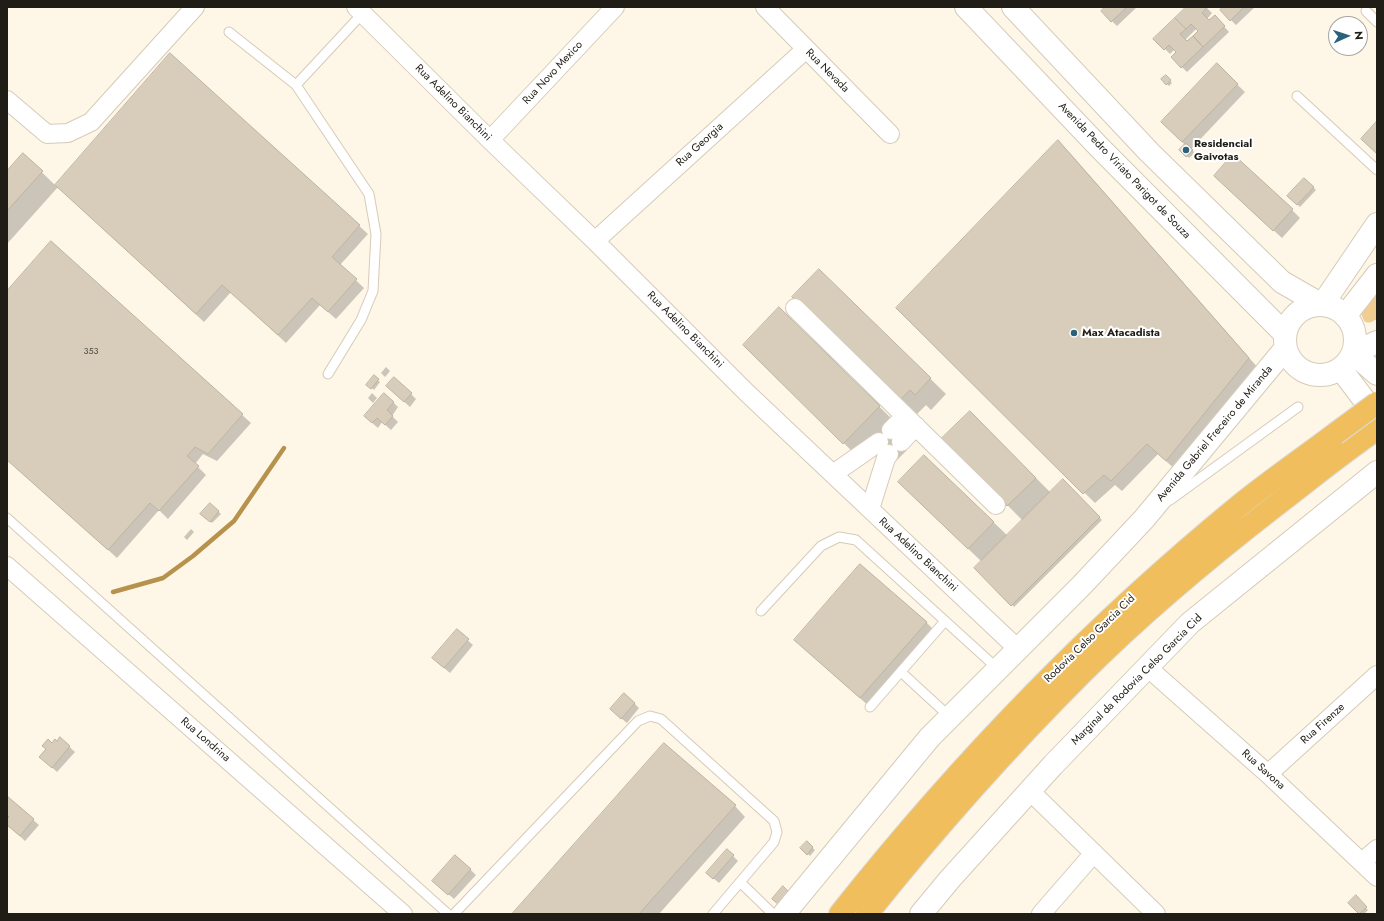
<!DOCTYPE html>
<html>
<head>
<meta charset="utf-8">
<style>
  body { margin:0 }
  #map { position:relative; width:1384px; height:921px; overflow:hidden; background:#fef6e6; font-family:Jost,sans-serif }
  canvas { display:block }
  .frame { position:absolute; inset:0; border:8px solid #201d16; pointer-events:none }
  .north { position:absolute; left:1328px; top:16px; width:40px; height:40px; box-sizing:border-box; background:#fff; border:1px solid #a6a5a2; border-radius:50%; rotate:87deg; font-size:11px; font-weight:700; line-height:16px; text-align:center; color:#201d16 }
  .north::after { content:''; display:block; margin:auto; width:14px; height:18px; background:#2a617b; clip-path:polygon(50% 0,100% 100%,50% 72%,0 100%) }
</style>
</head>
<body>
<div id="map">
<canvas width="1384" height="921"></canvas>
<div class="frame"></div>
<div class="north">N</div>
</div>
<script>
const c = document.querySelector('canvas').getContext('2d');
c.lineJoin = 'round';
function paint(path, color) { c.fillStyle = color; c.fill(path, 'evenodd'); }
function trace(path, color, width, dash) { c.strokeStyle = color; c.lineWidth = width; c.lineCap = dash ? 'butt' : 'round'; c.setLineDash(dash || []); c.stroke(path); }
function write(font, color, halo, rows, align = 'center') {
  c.font = font + ' Jost,sans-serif'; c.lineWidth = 4; c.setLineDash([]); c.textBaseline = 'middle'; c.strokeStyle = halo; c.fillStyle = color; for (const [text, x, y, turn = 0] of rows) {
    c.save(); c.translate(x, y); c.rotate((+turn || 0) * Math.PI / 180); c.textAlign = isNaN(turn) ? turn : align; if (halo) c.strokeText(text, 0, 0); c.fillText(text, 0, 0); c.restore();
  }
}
paint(new Path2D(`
  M1377,290v29c-5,3 -8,5 -13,2l-4,-10z`), '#f0ce91');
paint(new Path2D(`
  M1107,7h30l-20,19 -15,-15z
  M1188,7h18l6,6 -5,6 2,2 6,-5 14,16 -42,40 -15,-15 5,-5 -2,-3 -5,5 -15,-15zM1197,28l3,3 -13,12 -2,-3z
  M1224,7h31l-19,18 -15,-15z
  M170,54l198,180 -28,31 24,23 -28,31 -16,-14 -34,38 -55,-51 -27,30 -146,-135 -51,57v-72l16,-18 33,32z
  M1217,65l28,27 -54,57 4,4 -6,5 -9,-8 5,-5 -23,-23z
  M1166,76l6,7 -3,3 -7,-7z
  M1069,152l190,217 -82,102 -19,-17 -36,37 -7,-6 -20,18 -198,-195z
  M1305,179l11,11 -16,17 -11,-11z
  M1223,184l69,26 8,8 -18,20z
  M51,243l200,180 -34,38 -14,-7 -8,10 11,11 -38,44 -9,-9 -42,48 -110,-99v-167z
  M819,270l127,124 -15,16 -5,-5 -11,11 -106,-104z
  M779,308l116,114 -7,8 19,20 -10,10 -19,-20 -18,19 -116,-114z
  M386,367l4,4 -5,6 -4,-4z
  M374,377l6,5 -6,8 -6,-6z
  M387,386l24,8 5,5 -6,8z
  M372,393l5,5 -4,5 -5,-5z
  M393,402l5,5 -6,9 6,6 -7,8 -9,-8 -4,6 -8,-7z
  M970,412l81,81 12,-12 39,39 -88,87 -38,-39 6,-6 -67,-64 9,-42 84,80 15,-15 -81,-82z
  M210,504l11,10 -9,9 -10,-9z
  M191,529l3,3 -7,8 -3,-3z
  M926,622l11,11 -66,75 -76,-68z
  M457,631l16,14 -23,28 -12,-10z
  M634,703l5,5 -12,15 -11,-9z
  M60,738l15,14 -18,20 -11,-10 1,-13z
  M7,797l32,28 -14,16 -18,-17v-3l3,-4 -3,-3z
  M735,806l10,11 -86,97h-145z
  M807,843l8,7 -5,6 -8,-8z
  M456,856l20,19 -22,24 -15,-13z
  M733,856l5,5 -19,22 -6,-5z
  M1356,897l12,13 -4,4h-5l-10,-11z`), '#0003');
trace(new Path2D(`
  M113,592l50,-14 30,-22 41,-35 50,-73`), '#b7924c', 4.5);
const building = new Path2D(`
  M1105,7h22l-16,15 -10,-11z
  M1186,7h21l-5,6 7,7 6,-5 10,11 -22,21 -10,-11 5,-5 -7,-7 -5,5 -11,-11z
  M1223,7h21l-14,14 -10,-11z
  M1175,18l11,11 -6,5 7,7 6,-5 10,11 -22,21 -10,-11 5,-5 -7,-7 -5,5 -11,-11z
  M170,53l190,172 -28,32 25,22 -29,33 -16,-14 -34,37 -56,-50 -26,29 -141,-129z
  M1217,63l21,21 -56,58 -21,-20z
  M1166,75l5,5 -5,5 -5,-6z
  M1377,121v33l-16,-15z
  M1058,140l191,218 -83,103 -19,-17 -36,37 -7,-6 -21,19 -187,-186z
  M1186,143l7,7 -7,7 -7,-7z
  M23,153l20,18 -36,40v-40z
  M1233,154l60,55 -20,22 -59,-55z
  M1304,178l10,9 -17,18 -10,-9z
  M51,241l192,173 -35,40 -13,-7 -8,9 12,10 -40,45 -9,-8 -42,47 -101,-90v-169z
  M819,269l112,109 -16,17 -5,-5 -11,11 -107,-104z
  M779,307l101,99 -37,38 -100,-99z
  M374,375l5,4 -8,10 -5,-4z
  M394,377l18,16 -8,9 -18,-16z
  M384,393l10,9 -7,8 6,6 -8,9 -8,-7 -5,5 -8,-7z
  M970,411l66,67 -29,28 -66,-67z
  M924,455l70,67 -26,27 -70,-67z
  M1063,479l37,38 -89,89 -37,-38z
  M210,503l9,8 -9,11 -10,-8z
  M860,564l67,58 -67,76 -66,-58z
  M457,629l12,10 -25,29 -12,-10z
  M624,693l11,10 -14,16 -11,-10z
  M60,737l10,9 -18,22 -13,-11 7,-8 -4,-3 6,-7 4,4 3,-4 2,2z
  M664,743l72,62 -97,109h-127z
  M7,796l27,23 -14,17 -13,-11v-6l2,-2 -2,-2z
  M807,841l6,6 -6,8 -7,-7z
  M727,849l7,6 -21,24 -7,-6z
  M455,855l16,14 -23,26 -16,-14z
  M783,886l7,7 -11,12 -7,-6z
  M1356,895l11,12 -8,7 -11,-11z`);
paint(building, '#d8cdba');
trace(building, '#beb3a1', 1);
const service = new Path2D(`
  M1366,11l11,11
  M229,32l67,53 73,109 7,40 -3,57 -12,29 -33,54
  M296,85l66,-71
  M1297,96l80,74
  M1170,500l128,-93
  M7,518l441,396
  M761,611l60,-65 18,-9 17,3 142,129
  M901,672l49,45
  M870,707l75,-86
  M740,882l33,32
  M454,914l184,-193 12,-5 11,3 113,102 3,11 -3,10 -61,72`);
const minor = new Path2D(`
  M356,7l134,133 105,101 151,151 272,257
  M765,7l125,127
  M7,100l40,34 21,-1 23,-11 104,-115
  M490,140l125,-133
  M595,241l211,-192
  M795,308l201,197
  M891,430l14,-14
  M901,442l15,-16
  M833,474l46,-32
  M870,509l16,-51 3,-4
  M7,566l396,348
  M1147,667l121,107 109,103
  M1268,774l109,-99
  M1030,791l126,123
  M1362,862l15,-13
  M1041,914l53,-61`);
const tertiary = new Path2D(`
  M966,7l133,140 186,187
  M1013,7l136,145 133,130 40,23 55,-81
  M1285 340a35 35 0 1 1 70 0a35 35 0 1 1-70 0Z
  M1345,316l32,-41
  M1377,342l-24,11 24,21
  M1341,369l36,48
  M784,914l146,-177 152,-152 62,-66 141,-170
  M921,914l29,-35 103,-114 137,-142 187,-151`);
const motorway = new Path2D(`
  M840,914c119,-150 252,-288 400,-409 31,-25 63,-47 95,-71
  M867,914c67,-84 139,-165 215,-241 60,-60 126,-115 193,-167 34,-26 67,-53 102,-77`);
trace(service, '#d6cbb8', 11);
trace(minor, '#d6cbb8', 20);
trace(tertiary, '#d6cbb8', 24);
trace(motorway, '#dbdbda', 24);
trace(service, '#fff', 9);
trace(minor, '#fff', 18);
trace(tertiary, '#fff', 22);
trace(motorway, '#f0be5c', 22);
const motorwayBridge = new Path2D(`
  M1335,434l42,-31`);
trace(motorwayBridge, '#dbdbda', 24, []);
trace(motorwayBridge, '#f0be5c', 22);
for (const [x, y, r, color] of [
  [1186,150,4,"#2a617b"],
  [1074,333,4,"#2a617b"]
]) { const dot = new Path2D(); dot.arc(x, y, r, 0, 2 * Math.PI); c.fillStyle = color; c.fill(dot); trace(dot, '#fff', 1.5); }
write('9px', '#4e493f', null, [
  ["353",91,352]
]);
write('11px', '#201d16', '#fff', [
  ["Rua Nevada",827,71,45],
  ["Rua Novo Mexico",553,73,-47],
  ["Rua Adelino Bianchini",453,103,45],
  ["Rua Georgia",700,145,-42],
  ["Avenida Pedro Viriato Parigot de Souza",1124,171,46],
  ["Rua Adelino Bianchini",685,330,45],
  ["Avenida Gabriel Freceiro de Miranda",1215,434,-50],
  ["Rua Adelino Bianchini",918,555,43],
  ["Rodovia Celso Garcia Cid",1090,639,-44],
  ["Marginal da Rodovia Celso Garcia Cid",1137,680,-45],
  ["Rua Firenze",1323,724,-42],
  ["Rua Londrina",205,740,41],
  ["Rua Savona",1263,770,42]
]);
write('bold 11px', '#201d16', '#fff', [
  ["Residencial",1194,144],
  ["Gaivotas",1194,157],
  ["Max Atacadista",1082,333]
], 'left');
</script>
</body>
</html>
